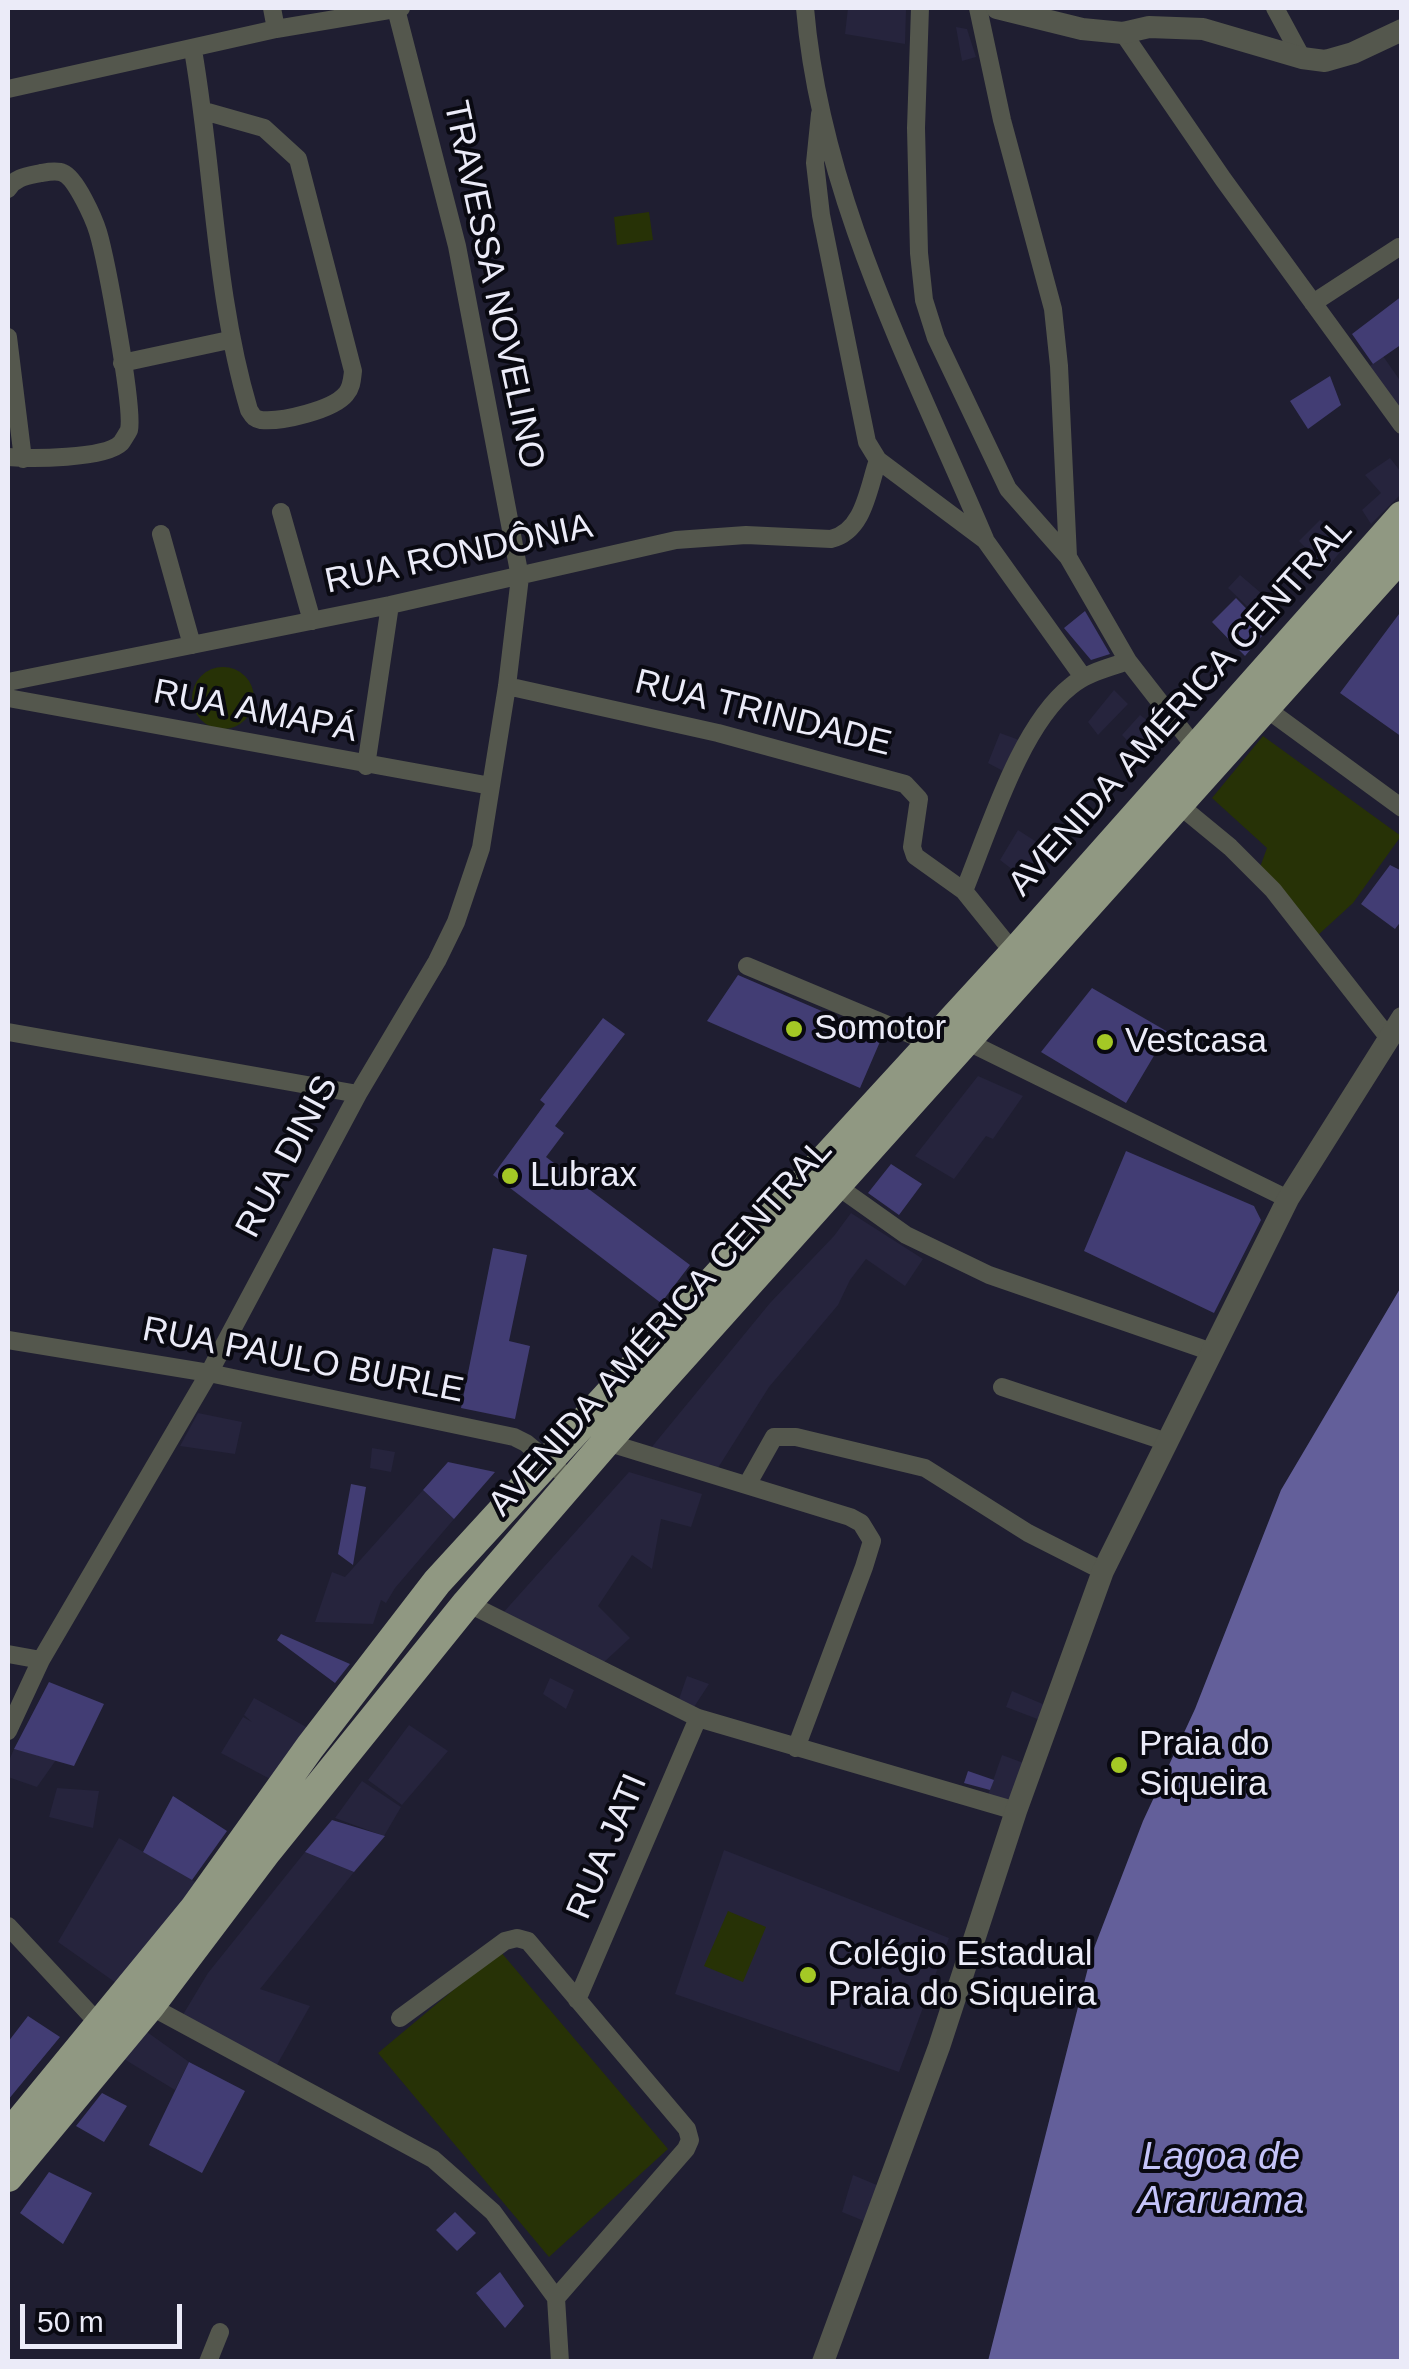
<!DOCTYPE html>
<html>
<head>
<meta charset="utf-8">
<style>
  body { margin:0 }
  #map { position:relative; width:1409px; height:2369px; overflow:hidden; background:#1f1e31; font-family:Arial,sans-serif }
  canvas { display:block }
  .frame { position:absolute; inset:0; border:10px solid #ebebf8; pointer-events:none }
  .scale { position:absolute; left:20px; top:2304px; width:162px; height:45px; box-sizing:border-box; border:5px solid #ebebf8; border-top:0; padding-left:12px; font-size:30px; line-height:35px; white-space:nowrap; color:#ebebf8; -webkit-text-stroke:8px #090911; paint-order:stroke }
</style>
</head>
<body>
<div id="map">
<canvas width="1409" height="2369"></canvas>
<div class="frame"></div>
<div class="scale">50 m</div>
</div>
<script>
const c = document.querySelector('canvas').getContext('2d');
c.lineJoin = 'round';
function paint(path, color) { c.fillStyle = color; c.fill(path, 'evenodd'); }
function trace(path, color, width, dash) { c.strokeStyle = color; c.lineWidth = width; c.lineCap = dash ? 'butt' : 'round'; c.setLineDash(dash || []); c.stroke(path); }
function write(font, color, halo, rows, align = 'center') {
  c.font = font + ' Arial,sans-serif'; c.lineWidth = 8; c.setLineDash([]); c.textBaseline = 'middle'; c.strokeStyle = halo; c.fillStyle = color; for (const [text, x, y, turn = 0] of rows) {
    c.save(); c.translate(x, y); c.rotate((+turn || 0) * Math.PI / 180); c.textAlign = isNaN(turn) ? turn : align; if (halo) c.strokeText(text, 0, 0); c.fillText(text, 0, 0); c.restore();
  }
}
paint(new Path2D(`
  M848,8l58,2 -1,34 -60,-10z
  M956,27l11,2 9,28 -14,4z
  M1383,356l18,26v35l-34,-49z
  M1390,458l11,14v22l-30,30 -9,-14 19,-17 -16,-18z
  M1320,520l26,25 -20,24 -27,-28z
  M1240,575l42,36 -12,17 -42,-40z
  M1114,690l14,14 -30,31 -10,-13z
  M1140,715l24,18 -22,23 -20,-21z
  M1000,733l19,7 -16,31 -15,-8z
  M1018,830l28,18 -20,32 -26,-20z
  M978,1076l45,20 -30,43 -7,-3 -32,43 -39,-23z
  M851,1213l72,46 -18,27 -39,-27 -16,21 -12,25 -69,82 -53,84 -65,-23 119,-145 64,-67z
  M198,1413l44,9 -7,32 -55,-8z
  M372,1448l23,4 -4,20 -21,-4z
  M629,1472l73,22 -11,33 -30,-8 -9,50 -20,-14 -34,51 32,32 -28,26 -14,-12 -5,4 -81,-42z
  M423,1490l31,29 -59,69 -9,15 -5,-3 -8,24 -58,-2 17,-50 13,5z
  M687,1676l22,8 -15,23 -16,-5z
  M550,1678l24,12 -8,19 -23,-15z
  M1012,1691l33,14 -5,15 -34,-13z
  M254,1698l54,30 -36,52 -51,-27 22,-36 9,5 -8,-7z
  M409,1725l39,26 -46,54 -34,-25z
  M14,1749l42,11 -19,27 -29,-10v-14z
  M1002,1755l27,10 -16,41 -26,-8z
  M362,1781l39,26 -17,29 -49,-18z
  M57,1788l42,3 -6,37 -44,-11z
  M119,1838l80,46 -80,101 -61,-43z
  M724,1850l225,88 -50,134 -224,-78z
  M305,1852l49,20 -94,117 50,17 -36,64 -93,-52 27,-45z
  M147,2032l42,30 -14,28 -51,-31z
  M853,2175l26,11 -15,35 -22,-9z`), '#26243d');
paint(new Path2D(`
  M649,212l4,28 -36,5 -3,-28z
  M192 698a31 31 0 1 1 62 0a31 31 0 1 1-62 0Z
  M1263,736l138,100 -48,67 -36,33 -58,-66 8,-22 -55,-50z
  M728,1911l38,16 -23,55 -39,-16z
  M500,1951l168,198 -119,108 -171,-204z`), '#273206');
paint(new Path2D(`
  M1401,1287v1074h-413l103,-405 52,-135 52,-112 86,-219z`), '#635f9a');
paint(new Path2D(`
  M1402,296v48l-29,20 -21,-30z
  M1330,376l11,29 -33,24 -18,-28z
  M1236,598l31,32 -22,26 -33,-34z
  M1402,610v127l-62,-44z
  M1085,611l25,43 -19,6 -27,-32z
  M1390,865l12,6v49l-7,9 -34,-25z
  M738,975l144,62 -22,51 -153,-67z
  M1092,988l76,44 -42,71 -85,-51z
  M603,1018l22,16 -70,92 9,7 -18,24 144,108 -29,38 -168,-128 52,-71 -5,-4z
  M1126,1151l128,55 7,14 -47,93 -130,-62z
  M891,1164l31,20 -23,31 -31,-22z
  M493,1248l34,7 -18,86 21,5 -15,73 -54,-11z
  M448,1462l47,10 -41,47 -31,-29z
  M351,1484l15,3 -13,78 -15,-11z
  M281,1634l69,30 -15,19 -58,-43z
  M49,1682l55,22 -30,62 -60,-17z
  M968,1771l26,9 -4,10 -26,-7z
  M173,1796l54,35 -35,49 -49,-28z
  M332,1820l53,16 -31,36 -49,-20z
  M28,2016l32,21 -52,63v-58z
  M189,2062l56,29 -43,82 -53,-28z
  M102,2093l25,13 -23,36 -28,-16z
  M49,2172l43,21 -29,51 -43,-31z
  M455,2212l21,21 -19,18 -21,-21z
  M500,2272l24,34 -19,22 -29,-35z`), '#423d74');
trace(new Path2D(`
  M272,8l4,21
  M805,8c16,189 107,359 180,531
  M920,8l-4,120 3,125 5,47 12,38 72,151 60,68 60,104 67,86
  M978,8l24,112 51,189 6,57 9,191
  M1275,8l27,50
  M1123,33l100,146 179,246
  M193,50c21,120 21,242 56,360 4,6 4,8 12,10 21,2 72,-10 85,-26 6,-7 6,-15 7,-23l-55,-212 -34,-31 -60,-17
  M8,89l268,-60 125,-21
  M820,114l-5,49 6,52 46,227 11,18 107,80 98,137
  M8,189c7,-12 19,-13 33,-16 6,-1 16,-3 22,0 13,5 31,46 35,59 8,27 36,176 31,198 -1,2 -7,12 -8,13 -16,16 -91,16 -113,14
  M1313,303l86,-56
  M8,337l15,122
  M122,363l107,-23
  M281,512l31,109
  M161,534l31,111
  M8,682l382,-77 286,-65 70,-5 85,4c33,-8 37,-50 47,-79
  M507,686l211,47 187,51 14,15 -7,48 3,9 49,35 50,62
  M8,698l483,88
  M1264,707l138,101
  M366,766l24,-161
  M1179,805l51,42 43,43 115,147
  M964,891c25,-61 56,-165 107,-205 15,-13 37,-18 57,-25
  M747,966l184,77
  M8,1032l350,62
  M966,1041l322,158
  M837,1186l69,49 83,40 223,77
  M8,1340l201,33 305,64 12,6 46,38
  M1002,1387l165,55
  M606,1442l244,75 11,6 11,18 -8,26 -68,181
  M747,1485l27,-48h22l129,31 103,65 75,38
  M467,1603l231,115 318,93
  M8,1654l33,6
  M8,1731l33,-71 168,-287 149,-279 79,-133 19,-39 25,-74 26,-162 13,-109 -63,-331 -61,-237
  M8,1926l93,100
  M577,2000l121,-282
  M150,2006l283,153 60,53 63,86 4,64
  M400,2018l105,-77 12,-3 11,3 159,188 3,11 -4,9 -130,149
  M208,2362l12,-30`), '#54574d', 18);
trace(new Path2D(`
  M997,8l85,21 41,4 26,-6 54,2 99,29 23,3 28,-8 49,-23
  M823,2362l116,-315 77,-236 87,-240 185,-372 114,-181`), '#54574d', 22);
trace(new Path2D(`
  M8,2136l187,-228 115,-161 127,-165 577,-629 388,-437
  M8,2177l142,-171 117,-155 200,-248 139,-161 796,-887`), '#909882', 30);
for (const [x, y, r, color] of [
  [794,1029,10,"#a4c825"],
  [1105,1042,10,"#a4c825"],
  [510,1176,10,"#a4c825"],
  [1119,1765,10,"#a4c825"],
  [808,1975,10,"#a4c825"]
]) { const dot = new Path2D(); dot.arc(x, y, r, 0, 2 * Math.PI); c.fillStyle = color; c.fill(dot); trace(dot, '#090911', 4); }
write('35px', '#ebebf8', '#090911', [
  ["TRAVESSA NOVELINO",493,285,78],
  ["RUA RONDÔNIA",459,555,-12],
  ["AVENIDA AMÉRICA CENTRAL",1181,708,-48],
  ["RUA AMAPÁ",255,712,11],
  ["RUA TRINDADE",763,714,14],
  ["RUA DINIS",288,1157,-62],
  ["AVENIDA AMÉRICA CENTRAL",661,1328,-48],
  ["RUA PAULO BURLE",303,1361,11],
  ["RUA JATI",608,1847,-67]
]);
write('35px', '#ebebf8', '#090911', [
  ["Somotor",814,1029],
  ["Vestcasa",1125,1042],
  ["Lubrax",530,1176],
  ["Praia do",1139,1745],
  ["Siqueira",1139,1785],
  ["Colégio Estadual",828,1955],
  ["Praia do Siqueira",828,1995]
], 'left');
write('italic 38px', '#c5c4f9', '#090911', [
  ["Lagoa de",1221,2158],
  ["Araruama",1221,2202]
]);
</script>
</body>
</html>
